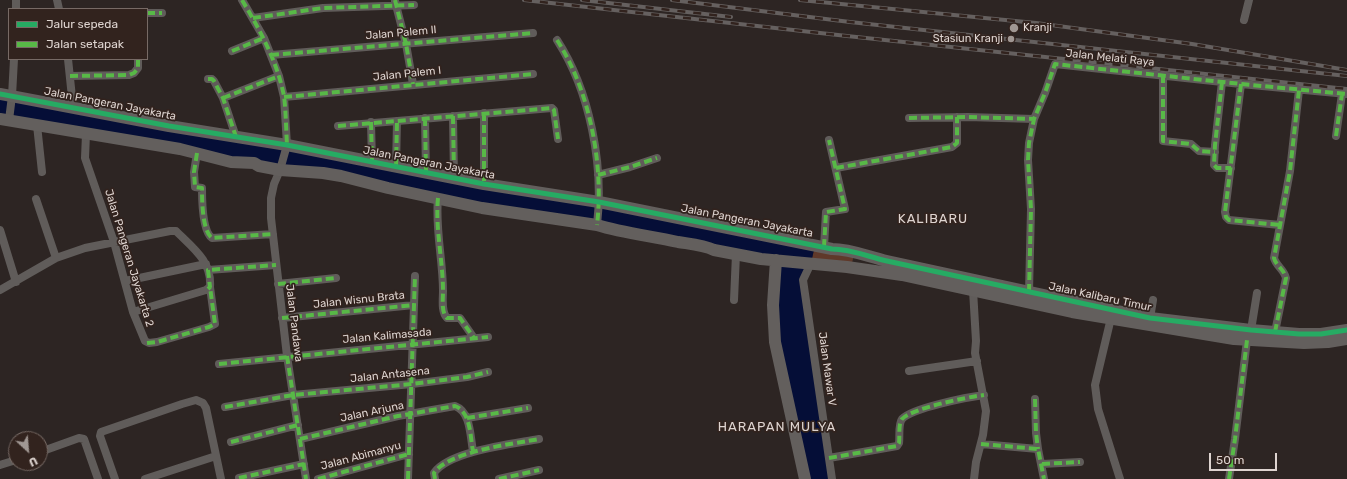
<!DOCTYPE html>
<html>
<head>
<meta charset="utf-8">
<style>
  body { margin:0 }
  #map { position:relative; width:1347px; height:479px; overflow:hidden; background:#2d2523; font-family:Rubik,sans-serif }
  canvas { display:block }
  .legend { position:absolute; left:8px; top:8px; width:140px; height:52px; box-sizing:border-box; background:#32231e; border:1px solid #776a65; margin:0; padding:5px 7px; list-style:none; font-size:12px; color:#ded4d0 }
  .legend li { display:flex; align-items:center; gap:8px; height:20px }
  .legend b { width:20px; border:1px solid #776a65 }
  .north { position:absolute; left:8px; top:431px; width:40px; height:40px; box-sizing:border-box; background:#32231e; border:1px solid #776a65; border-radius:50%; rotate:154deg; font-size:11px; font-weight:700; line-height:16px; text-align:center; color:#ded4d0 }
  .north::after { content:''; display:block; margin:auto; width:14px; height:18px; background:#a09793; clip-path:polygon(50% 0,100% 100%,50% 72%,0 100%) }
  .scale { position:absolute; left:1209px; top:453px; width:68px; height:18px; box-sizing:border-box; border:2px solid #ded4d0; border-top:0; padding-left:5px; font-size:12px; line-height:14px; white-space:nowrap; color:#ded4d0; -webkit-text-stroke:3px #32231e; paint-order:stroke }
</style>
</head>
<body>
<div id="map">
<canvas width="1347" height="479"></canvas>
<ul class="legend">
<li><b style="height:5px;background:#26ab63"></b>Jalur sepeda</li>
<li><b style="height:5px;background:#58b947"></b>Jalan setapak</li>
</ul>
<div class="north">U</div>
<div class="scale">50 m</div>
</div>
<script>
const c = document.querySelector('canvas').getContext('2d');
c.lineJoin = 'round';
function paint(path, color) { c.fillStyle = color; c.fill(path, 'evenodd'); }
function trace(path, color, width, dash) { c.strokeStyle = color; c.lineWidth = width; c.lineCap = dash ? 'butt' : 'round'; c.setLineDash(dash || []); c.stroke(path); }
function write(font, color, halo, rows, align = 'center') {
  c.font = font + ' Rubik,sans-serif'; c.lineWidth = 3.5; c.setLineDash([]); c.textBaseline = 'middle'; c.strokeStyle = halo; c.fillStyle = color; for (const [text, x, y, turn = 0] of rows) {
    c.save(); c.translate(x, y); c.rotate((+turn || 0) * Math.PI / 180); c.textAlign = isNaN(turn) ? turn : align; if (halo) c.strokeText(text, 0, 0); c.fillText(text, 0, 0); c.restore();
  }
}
paint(new Path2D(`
  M815,245l38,7v7l-1,4h-41z`), '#5f392a');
paint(new Path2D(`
  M0,94l815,151 -4,18 -8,17 29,199h-27l-30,-137 1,-82 -776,-141z`), '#050e37');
trace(new Path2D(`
  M57,0l2,9
  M242,0l22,38 15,38 5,21 3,48 -7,25 -6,14 -3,14v20l16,138 19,123
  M395,1l11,43 7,40
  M16,9v-9
  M147,13h15
  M253,18l70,-10 91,-3
  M1244,20l5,-20
  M557,40c33,51 47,125 40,185
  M232,51l32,-13
  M271,55l262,-22
  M68,59l5,48
  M1163,75v66l28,3 8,7 16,1
  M70,76l59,-1 5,-2 4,-5v-9
  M208,79h4l2,2 9,17 13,39
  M1222,82l-7,63 -1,20 3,3h14
  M1241,84l-16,128 1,5 3,3 51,5
  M284,97l249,-23
  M223,98l56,-22
  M484,113v71
  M453,116l1,62
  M425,118l1,54
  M909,118l59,-1 66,2
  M9,120l3,-24 2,-37
  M371,122l1,40
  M37,125l5,47
  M338,126l214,-18 2,2 4,29
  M86,134l-1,24 29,84 19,70 12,29 4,2 8,-1 52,-15 6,-3 -5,-37
  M1336,136l6,-42
  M197,153l-3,19 1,15 7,1c0,11 0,43 10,50l61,-4
  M396,167l1,-46
  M836,168l116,-21 5,-4v-26
  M598,175l32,-8 27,-9
  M438,198c-3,31 5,62 5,93 0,8 -2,21 4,27h13l14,20
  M36,199l20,59
  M0,230l16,52
  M824,247l2,-35 19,-3 -16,-69
  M811,263l-8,17 29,199
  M208,270l68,-5
  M125,281l81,-17
  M278,284l58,-6
  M0,290l56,-32 29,-10 85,-17h6c17,17 36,30 34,56l-4,3 -73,22
  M973,290l3,51 -1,12 11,58 -3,24 -7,27 -2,17
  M1029,292l2,-83 -3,-49 1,-17 5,-24 11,-26 10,-29 186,20 106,10
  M734,300l2,-46
  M282,318l132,-13
  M1111,318l-16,67 3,24 22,70
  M1150,318l3,-18
  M1251,330l6,-37
  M1275,332l11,-54c-2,-9 -10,-12 -12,-20l16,-87 9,-81
  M219,364l269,-27
  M909,371l68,-10
  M1035,399l1,34 2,16
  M225,407l68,-12 119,-11 55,-7 21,-5
  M467,418l61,-10
  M300,439l98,-23 57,-10c16,6 15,30 18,45
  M231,442l67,-17
  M981,444l57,5 6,30
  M40,452l39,-14 5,1 14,40
  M829,458l68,-12 2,-3c1,-6 -1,-19 3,-24 10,-11 66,-22 82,-24
  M1042,464l38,-2
  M0,465l16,-5
  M239,478l65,-14
  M115,479l-15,-43 1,-4 81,-28 14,-4 7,3 3,5 15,71
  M145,479l71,-23
  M318,479l91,-25
  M408,479l7,-203
  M435,479l-1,-6c15,-22 79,-29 105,-34
  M499,479l40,-9
  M1229,479l6,-40 12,-99`), '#605c5a', 8);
trace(new Path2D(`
  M0,94l169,32 118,19 197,39 115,18 233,47c19,0 37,8 55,12l263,57 101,12 48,4h22l26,-4
  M0,119l180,30 51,13 23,1 5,3 21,4 43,3 18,3 47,12 94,20 115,17c26,8 54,11 81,17 12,2 25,3 36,8l47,9 86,8 55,8 170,37 162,27 70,4 24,-1 19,-3
  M776,260l-3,45 2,37 30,137`), '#635f5d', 12);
const rail = new Path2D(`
  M524,0l323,36 500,53
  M582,0l149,17
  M672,0l178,22 497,54
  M800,0l236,23 156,21 155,26`);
trace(rail, '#65605f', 4);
trace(rail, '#32231e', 2.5, [8]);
trace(new Path2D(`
  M242,0c18,30 35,61 42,96 2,16 2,33 3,49
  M395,0l11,44 7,40
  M147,13h15
  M253,18l70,-10 91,-3
  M557,40c33,51 47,125 40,185
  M232,51l32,-13
  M271,55l262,-22
  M1163,75v66l28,3 8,7 16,1
  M70,76l59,-1 5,-2 4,-5v-9
  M208,79h4l2,2 9,17 13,39
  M1222,82l-7,63 -1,20 3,3h14
  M1241,84l-16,128 1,5 3,3 51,5
  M284,97l249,-23
  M223,98l56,-22
  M484,113v71
  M453,116l1,62
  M425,118l1,54
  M909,118l59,-1 66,2
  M371,122l1,40
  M338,126l214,-18 2,2 4,29
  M1336,136l6,-42
  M197,153l-3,19 1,15 7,1c0,11 0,43 10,50l61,-4
  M396,167l1,-46
  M836,168l116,-21 5,-4v-26
  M598,175l32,-8 27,-9
  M438,198c-3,31 5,62 5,93 0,8 -2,21 4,27h13l14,20
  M824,247l2,-35 19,-3 -16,-69
  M278,284l58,-6
  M208,289l2,-2 -2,-17 68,-5
  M1029,292l2,-83 -3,-49 1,-17 5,-24 11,-26 10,-29 186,20 106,10
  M282,318l132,-13
  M1275,332l11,-54c-2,-9 -10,-12 -12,-20l16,-87 9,-81
  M147,343l10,-1 52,-15 6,-3 -5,-37
  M287,356l19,123
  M219,364l269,-27
  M1035,399l1,34 2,16
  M225,407l68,-12 119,-11 55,-7 21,-5
  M467,418l61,-10
  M300,439l98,-23 57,-10c16,6 15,30 18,45
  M231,442l67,-17
  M981,444l57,5 6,30
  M829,458l68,-12 2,-3c1,-6 -1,-19 3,-24 10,-11 66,-22 82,-24
  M1042,464l38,-2
  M239,478l65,-14
  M318,479l91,-25
  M408,479l7,-203
  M435,479l-1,-6c15,-22 79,-29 105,-34
  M499,479l40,-9
  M1229,479l6,-40 12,-99`), '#58b947', 4, [8, 4]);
trace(new Path2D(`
  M0,94l169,32 118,19 197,39 115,18 233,47c19,0 37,8 55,12l263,57 101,12 48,4h22l26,-4`), '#26ab63', 5);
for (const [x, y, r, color] of [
  [1014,28,5,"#a09793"],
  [1011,39,4,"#a09793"]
]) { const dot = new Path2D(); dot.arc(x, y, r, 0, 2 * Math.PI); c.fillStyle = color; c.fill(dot); trace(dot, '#32231e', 1.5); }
write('11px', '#ded4d0', '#32231e', [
  ["Kranji",1023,28],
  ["Stasiun Kranji",1003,39,"right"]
], 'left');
write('11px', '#ded4d0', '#32231e', [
  ["Jalan Palem II",401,33,-5],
  ["Jalan Melati Raya",1110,58,6],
  ["Jalan Palem I",407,74,-6],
  ["Jalan Pangeran Jayakarta",110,104,11],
  ["Jalan Pangeran Jayakarta",429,163,11],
  ["Jalan Pangeran Jayakarta",747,221,11],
  ["Jalan Pangeran Jayakarta 2",129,258,73],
  ["Jalan Kalibaru Timur",1100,297,12],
  ["Jalan Wisnu Brata",359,300,-6],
  ["Jalan Pandawa",294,323,83],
  ["Jalan Kalimasada",387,336,-5],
  ["Jalan Mawar V",827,369,82],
  ["Jalan Antasena",390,375,-6],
  ["Jalan Arjuna",372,412,-12],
  ["Jalan Abimanyu",361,456,-15]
]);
c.letterSpacing = '1px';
write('13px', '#ded4d0', '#32231e', [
  ["KALIBARU",933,219],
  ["HARAPAN MULYA",777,427]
]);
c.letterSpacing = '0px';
</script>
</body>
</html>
